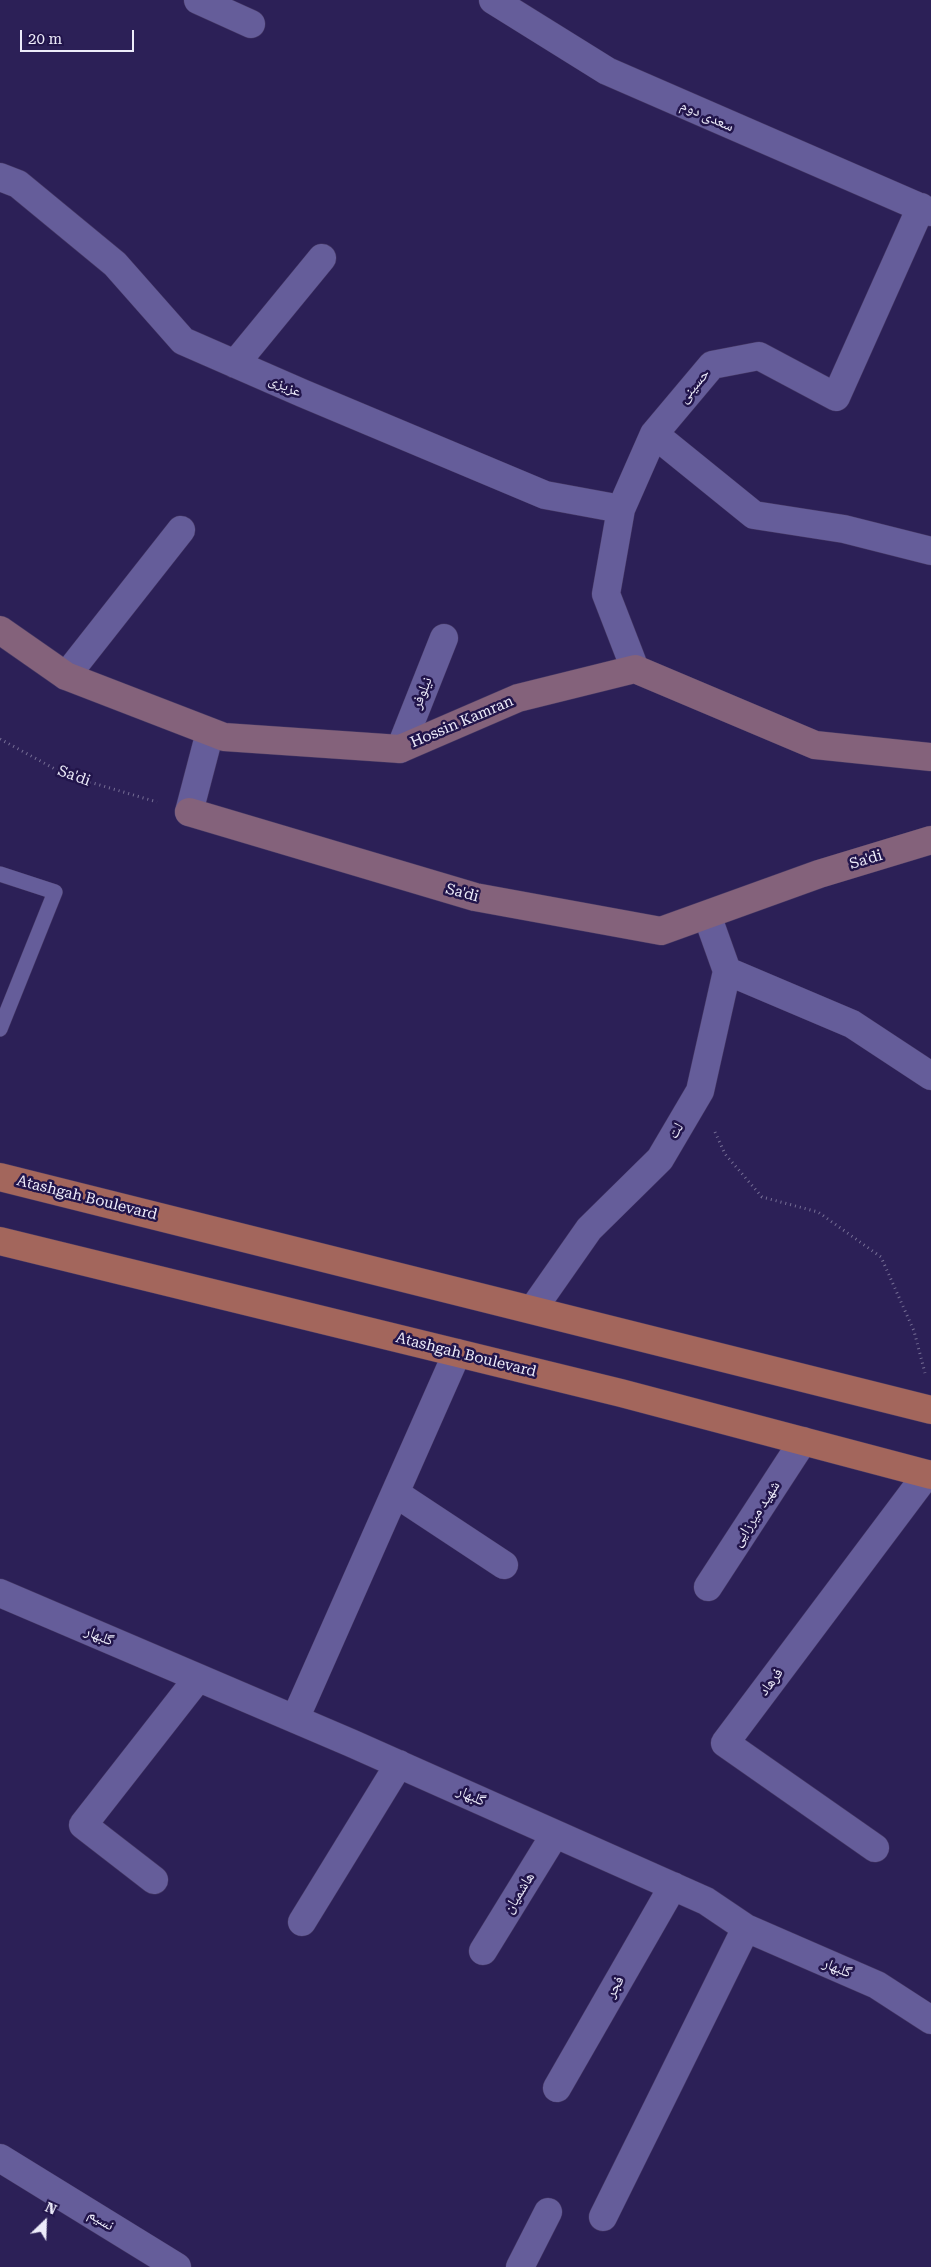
<!DOCTYPE html>
<html>
<head>
<meta charset="utf-8">
<style>
  body { margin:0 }
  #map { position:relative; width:931px; height:2267px; overflow:hidden; background:#2c2057; font-family:"Roboto Serif",serif }
  canvas { display:block }
  .north { position:absolute; left:20px; top:2197px; width:50px; height:50px; -webkit-text-stroke:4px #22154b; paint-order:stroke; rotate:24deg; font-size:14px; font-weight:700; line-height:20px; text-align:center; color:#edecfa }
  .north::after { content:''; display:block; margin:auto; width:18px; height:22px; background:#edecfa; clip-path:polygon(50% 0,100% 100%,50% 72%,0 100%) }
  .scale { position:absolute; left:20px; top:30px; width:114px; height:22px; box-sizing:border-box; border:2px solid #edecfa; border-top:0; padding-left:6px; font-size:15px; line-height:18px; white-space:nowrap; color:#edecfa; -webkit-text-stroke:4px #22154b; paint-order:stroke }
</style>
</head>
<body>
<div id="map">
<canvas width="931" height="2267"></canvas>
<div class="north">N</div>
<div class="scale">20 m</div>
</div>
<script>
const c = document.querySelector('canvas').getContext('2d');
c.lineJoin = 'round';
function trace(path, color, width, dash) { c.strokeStyle = color; c.lineWidth = width; c.lineCap = dash ? 'butt' : 'round'; c.setLineDash(dash || []); c.stroke(path); }
function write(font, color, halo, rows, align = 'center') {
  c.font = font + ' "Roboto Serif","Noto Naskh Arabic",serif'; c.lineWidth = 5; c.setLineDash([]); c.textBaseline = 'middle'; c.strokeStyle = halo; c.fillStyle = color; for (const [text, x, y, turn = 0] of rows) {
    c.save(); c.translate(x, y); c.rotate((+turn || 0) * Math.PI / 180); c.textAlign = isNaN(turn) ? turn : align; if (halo) c.strokeText(text, 0, 0); c.fillText(text, 0, 0); c.restore();
  }
}
const lane = new Path2D(`
  M0,874l55,18 -55,137`);
const street = new Path2D(`
  M198,0l53,24
  M493,0l114,71 324,141
  M0,177l18,7 97,80 68,77 119,52 243,102 76,14
  M235,364l87,-106
  M654,434l100,81 90,14 87,22
  M635,669l-29,-75 15,-85 33,-75 58,-69 47,-9 77,41 85,-190
  M66,676l115,-146
  M400,749l44,-111
  M189,812l21,-80
  M727,971l125,53 79,52
  M533,1309l56,-80 71,-70 40,-68 27,-120 -20,-56
  M395,1493l109,72
  M708,1587l95,-146
  M0,1593l351,150 355,158 40,27 131,57 54,35
  M295,1719l162,-366
  M875,1848l-150,-105 202,-269
  M154,1880l-71,-55 115,-147
  M302,1922l97,-158
  M483,1951l72,-117
  M557,2088l116,-202
  M0,2158l177,109
  M603,2217l143,-289
  M520,2267l28,-55`);
const secondary = new Path2D(`
  M0,630l66,46 158,61 176,12 118,-51 117,-29 180,76 116,12
  M189,812l286,85 186,34 158,-57 112,-34`);
const primary = new Path2D(`
  M0,1177l931,233
  M0,1241l621,152 310,82`);
trace(lane, '#453864', 16);
trace(street, '#453864', 29);
trace(secondary, '#453864', 29);
trace(primary, '#453864', 29);
trace(new Path2D(`
  M0,739l66,36 91,27
  M715,1132l10,22 37,43 56,15 63,45 33,74 11,42`), '#766e95', 3, [1, 4]);
trace(lane, '#655d9a', 15);
trace(street, '#655d9a', 28);
trace(secondary, '#84627b', 28);
trace(primary, '#a3665c', 28);
write('15px', '#edecfa', '#22154b', [
  ["سعدی دوم",707,116,24],
  ["عزیزی",285,386,24],
  ["حسینی",694,386,-50],
  ["نیلوفر",422,693,-68],
  ["Hossin Kamran",462,722,-23],
  ["Sa'di",74,776,20],
  ["Sa'di",866,860,-17],
  ["Sa'di",462,893,15],
  ["لت",676,1131,-59],
  ["Atashgah Boulevard",87,1198,14],
  ["Atashgah Boulevard",466,1355,14],
  ["شهید میرزایی",756,1514,-57],
  ["گلبهار",99,1636,23],
  ["فرهاد",771,1682,-53],
  ["گلبهار",471,1796,24],
  ["هاشمیان",519,1893,-58],
  ["گلبهار",837,1968,23],
  ["فجر",615,1987,-60],
  ["نسیم",101,2220,32]
]);
</script>
</body>
</html>
